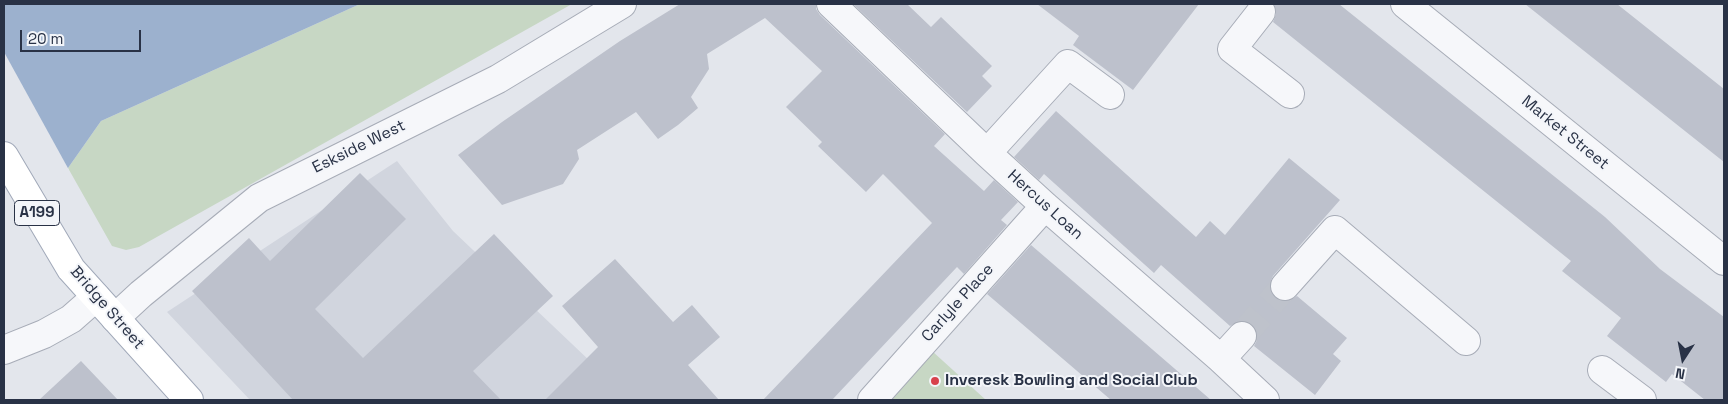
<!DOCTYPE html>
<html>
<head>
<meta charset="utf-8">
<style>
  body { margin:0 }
  #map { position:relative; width:1728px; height:404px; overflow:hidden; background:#e3e6ec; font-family:"Space Grotesk",sans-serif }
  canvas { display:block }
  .frame { position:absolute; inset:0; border:5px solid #293246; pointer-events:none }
  .north { position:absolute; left:1658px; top:334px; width:50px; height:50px; -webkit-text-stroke:4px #f3f5f9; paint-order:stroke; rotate:191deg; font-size:14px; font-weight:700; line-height:20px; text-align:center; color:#293246 }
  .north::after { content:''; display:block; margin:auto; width:18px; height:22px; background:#293246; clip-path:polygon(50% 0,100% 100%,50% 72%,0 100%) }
  .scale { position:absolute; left:20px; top:30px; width:121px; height:22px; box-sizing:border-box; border:2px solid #293246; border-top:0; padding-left:6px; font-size:15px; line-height:18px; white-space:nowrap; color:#293246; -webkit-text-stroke:4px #f3f5f9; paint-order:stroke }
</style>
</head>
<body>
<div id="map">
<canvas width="1728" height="404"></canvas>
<div class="frame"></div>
<div class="north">N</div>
<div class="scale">20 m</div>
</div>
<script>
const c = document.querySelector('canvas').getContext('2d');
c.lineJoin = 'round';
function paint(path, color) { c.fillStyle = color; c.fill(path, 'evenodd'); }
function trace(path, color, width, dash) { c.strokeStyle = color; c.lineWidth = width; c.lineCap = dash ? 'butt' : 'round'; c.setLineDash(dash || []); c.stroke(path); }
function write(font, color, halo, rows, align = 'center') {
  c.font = font + ' "Space Grotesk",sans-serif'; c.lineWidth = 4; c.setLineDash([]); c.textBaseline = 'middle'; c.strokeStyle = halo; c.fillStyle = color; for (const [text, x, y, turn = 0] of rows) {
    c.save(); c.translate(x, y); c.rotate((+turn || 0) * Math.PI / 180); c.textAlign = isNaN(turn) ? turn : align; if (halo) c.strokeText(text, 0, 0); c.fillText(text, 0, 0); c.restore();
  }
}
paint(new Path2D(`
  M397,161l56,70 178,169h-381l-83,-88z`), '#d1d5de');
paint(new Path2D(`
  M360,4h212l-433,243 -13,3 -14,-4 -44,-78 33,-47z
  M932,351l54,49h-99z`), '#c7d7c4');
paint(new Path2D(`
  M4,4h356l-259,117 -33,47 -64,36z`), '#9cb1ce');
paint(new Path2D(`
  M4,52l65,118 -65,37z`), '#e3e6ec');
paint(new Path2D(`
  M680,4h136v5l4,6 125,119 -11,12 50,45 10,-11 24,22 -17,18 6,5 -43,49 -7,-7 -125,133h-69l169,-177 -49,-49 -17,18 -48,-46 4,-4 -36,-35 36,-36 -57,-53 -58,36 2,15 -18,28 7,11 -20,17 -20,14 -22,-27 -59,38 2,9 -16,25 -61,21 -44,-50 44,-33 118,-81z
  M853,4h54l24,23 10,-10 51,49 -10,10 10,10 -25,26z
  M1037,4h162l-66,86 -60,-45 6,-9z
  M1274,4h65l266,213 55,52 64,48v83h-19l-33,-26 -6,8 -59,-46 14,-18 -59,-47 9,-10 -298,-239 3,-8z
  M1525,4h92l107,85v73z
  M1056,111l140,126 14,-16 15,14 64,-77 51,42 -67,76 -3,7v8l5,7 7,3h7l8,-5 50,42 -14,16 8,7 -26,34 -61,-49 3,-6v-8l-5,-8 -6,-3h-8l-8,5 -69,-61 -7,8 -110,-99 -5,6 -25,-23z
  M360,173l46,46 -91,90 48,49 131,-124 59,62 -80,75 28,29h-208l-101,-109 57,-53 21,23z
  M1031,245l71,61 109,94h-100l-124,-106z
  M615,259l58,63 19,-17 28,32 -32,28 31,35h-174l53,-53 -36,-41z
  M81,361l37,39h-79z`), '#bdc1cc');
trace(new Path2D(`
  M1242,336l43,-50`), '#bec2cb', 28, [28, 14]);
const minor = new Path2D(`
  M831,4l156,149 58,53 176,153 44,41
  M1405,4l319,257
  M1261,12l-29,37 58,45
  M987,153l81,-89 42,31
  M1285,286l50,-56 131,111
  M115,318l26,-24 118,-96 239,-119 124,-75
  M4,350l40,-16 27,-15 25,-22
  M1221,359l21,-23
  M1602,370l40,30
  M872,400l173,-194`);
const major = new Path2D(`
  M4,156l67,113 118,131`);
trace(minor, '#a7acb7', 30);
trace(major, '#a1a9b9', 30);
trace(minor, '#f6f7fa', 28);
trace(major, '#fff', 28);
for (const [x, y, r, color] of [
  [935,381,5,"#d8414c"]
]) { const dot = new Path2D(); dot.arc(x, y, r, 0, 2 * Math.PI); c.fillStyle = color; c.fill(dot); trace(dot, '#f3f5f9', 2); }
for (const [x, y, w] of [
  [37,213,45]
]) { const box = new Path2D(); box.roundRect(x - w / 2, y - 12.5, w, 25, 4); c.fillStyle = '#f3f5f9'; c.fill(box); trace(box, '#293246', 1); }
write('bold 15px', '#293246', null, [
  ["A199",37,213]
]);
write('16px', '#293246', '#f3f5f9', [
  ["Market Street",1565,133,39],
  ["Eskside West",359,147,-26],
  ["Hercus Loan",1045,205,42],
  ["Carlyle Place",958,303,-48],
  ["Bridge Street",107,308,49]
]);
write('bold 16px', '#293246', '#f3f5f9', [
  ["Inveresk Bowling and Social Club",945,381]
], 'left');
</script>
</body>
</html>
